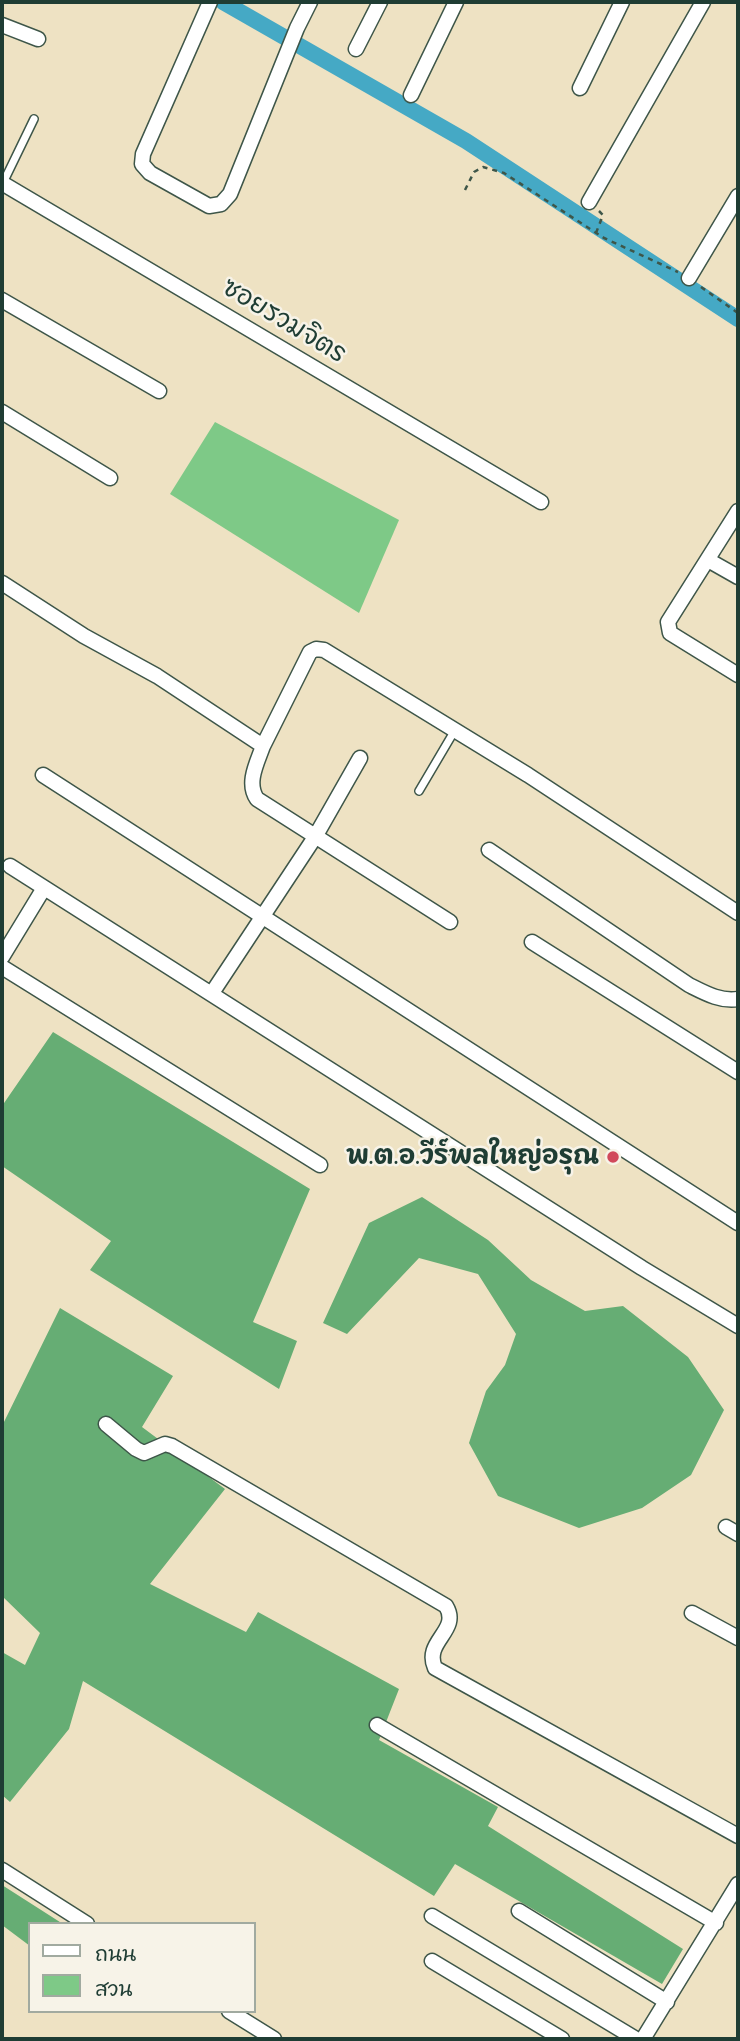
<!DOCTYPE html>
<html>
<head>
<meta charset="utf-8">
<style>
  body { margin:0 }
  #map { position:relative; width:740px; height:2041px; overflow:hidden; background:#eee2c3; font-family:"Comic Neue","Playpen Sans Thai",sans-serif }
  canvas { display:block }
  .frame { position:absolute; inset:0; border:4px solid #1f3d34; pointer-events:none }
  .legend { position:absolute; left:28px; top:1922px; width:228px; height:91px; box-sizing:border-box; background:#f7f3e8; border:2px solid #a1aaa0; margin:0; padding:9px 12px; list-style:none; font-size:21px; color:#1f3d34 }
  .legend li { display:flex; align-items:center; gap:14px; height:35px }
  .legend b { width:35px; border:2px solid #a1aaa0 }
</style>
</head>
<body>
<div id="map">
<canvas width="740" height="2041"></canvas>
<div class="frame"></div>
<ul class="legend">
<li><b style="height:9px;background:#fff"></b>ถนน</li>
<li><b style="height:19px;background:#7ec987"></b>สวน</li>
</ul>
</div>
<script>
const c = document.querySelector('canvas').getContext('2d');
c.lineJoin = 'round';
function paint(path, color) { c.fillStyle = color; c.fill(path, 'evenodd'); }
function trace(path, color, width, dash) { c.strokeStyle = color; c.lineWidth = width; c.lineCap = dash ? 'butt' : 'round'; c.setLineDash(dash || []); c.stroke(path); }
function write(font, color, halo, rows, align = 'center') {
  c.font = font + ' "Comic Neue","Playpen Sans Thai",sans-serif'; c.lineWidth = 5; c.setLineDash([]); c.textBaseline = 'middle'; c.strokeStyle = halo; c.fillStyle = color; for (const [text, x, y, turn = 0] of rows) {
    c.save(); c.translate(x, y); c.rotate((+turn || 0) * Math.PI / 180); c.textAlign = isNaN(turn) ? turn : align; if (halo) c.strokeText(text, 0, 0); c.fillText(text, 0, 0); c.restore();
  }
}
paint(new Path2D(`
  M215,422l184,98 -40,93 -189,-119z`), '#7ec987');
paint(new Path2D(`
  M53,1032l257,157 -57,133 44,19 -18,48 -189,-119 21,-29 -109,-75v-60z
  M422,1197l66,43 43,40 54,31 38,-5 65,51 36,53 -33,65 -49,33 -63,20 -81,-32 -29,-53 17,-52 19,-26 11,-31 -38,-60 -59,-16 -72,76 -24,-11 46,-100z
  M60,1308l113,68 -31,51 83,62 -75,95 96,48 12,-20 141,77 -20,51 119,67 -10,19 195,123 -21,35 -207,-120 -21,32 -351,-215 -14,48 -59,73 -8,-7v-143l23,13 15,-32 -38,-37v-170z
  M2,1885l61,39h-33v22l-28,-21z`), '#66ad74');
trace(new Path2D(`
  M223,2l243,139 272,178`), '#45a9c5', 16);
const lane = new Path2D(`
  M3,183l31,-64
  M419,791l36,-61`);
const street = new Path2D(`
  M210,2l-67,152 -1,10 8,9 59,33 12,-2 9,-10 67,-166 13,-26
  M2,25l36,14
  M356,49l24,-47
  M580,88l42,-86
  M411,95l45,-93
  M2,183l539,319
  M589,202l114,-200
  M689,278l49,-82
  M2,300l157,91
  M2,412l108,66
  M738,511l-70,111 2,11 68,42
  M708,560l30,17
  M2,583l82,53 73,40 106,70c-6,17 -17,37 -6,53l193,123
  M263,746l47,-94 6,-3 8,1 204,125 210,138
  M43,775l695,448
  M489,850l200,135c16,8 32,17 49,14
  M10,866l632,402 96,58
  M532,942l206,130
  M2,957l42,-69
  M2,967l318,198
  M212,993l103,-156 45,-79
  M106,1424l30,25 8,4 21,-9 7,2 274,160c15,25 -23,35 -11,62l303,168
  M726,1527l12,7
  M692,1613l46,25
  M377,1725l339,198
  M2,1870l85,54
  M519,1911l148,91
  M432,1916l204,123
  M432,1961l130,78
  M229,2011l45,28
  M643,2039l95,-155`);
trace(lane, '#3e5649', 10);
trace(street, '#3e5649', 17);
trace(new Path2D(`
  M465,190l9,-18 9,-5 21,6 100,65 74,34
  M596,233l7,-18 -4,-4
  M701,287l37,26`), '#3e5649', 2.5, [5, 5]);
trace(lane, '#fff', 7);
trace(street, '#fff', 14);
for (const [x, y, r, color] of [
  [613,1157,7,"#d1495b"]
]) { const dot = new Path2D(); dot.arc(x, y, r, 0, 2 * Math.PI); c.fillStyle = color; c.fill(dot); trace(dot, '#f7f3e8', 2.5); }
write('26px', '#1f3d34', '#f7f3e8', [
  ["ซอยรวมจิตร",284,321,31]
]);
write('bold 26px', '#1f3d34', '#f7f3e8', [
  ["พ.ต.อ.วีร์พลใหญ่อรุณ",599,1157]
], 'right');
</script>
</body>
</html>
